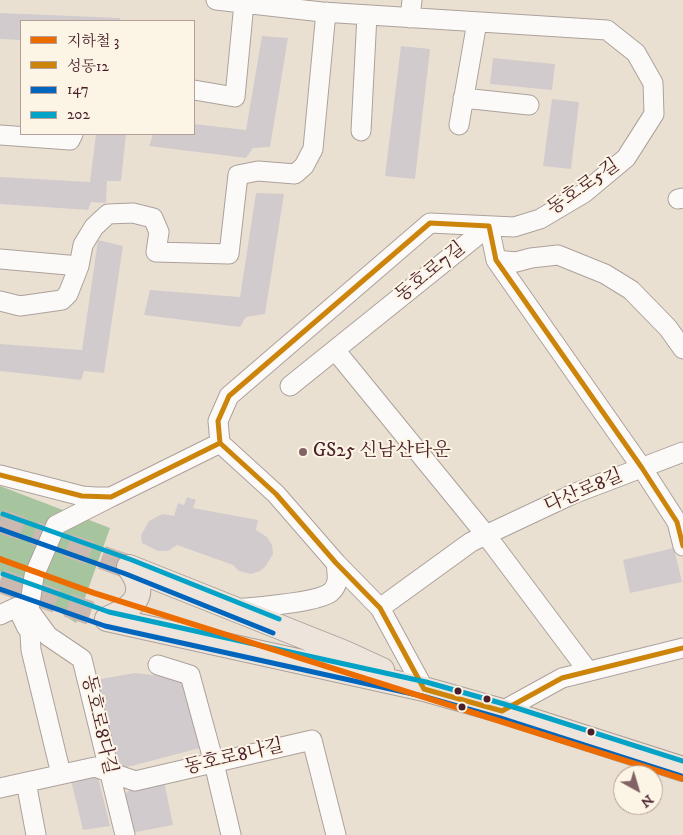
<!DOCTYPE html>
<html>
<head>
<meta charset="utf-8">
<style>
  body { margin:0 }
  #map { position:relative; width:683px; height:835px; overflow:hidden; background:#eae0d2; font-family:"IM FELL DW Pica","Noto Serif KR",serif }
  canvas { display:block }
  .legend { position:absolute; left:20px; top:20px; width:175px; height:115px; box-sizing:border-box; background:#fcf5e5; border:1px solid #b59f9b; margin:0; padding:6px 9px; list-style:none; font-size:15px; color:#4a1f2b }
  .legend li { display:flex; align-items:center; gap:10px; height:25px }
  .legend b { width:25px; border:1px solid #b59f9b }
  .north { position:absolute; left:613px; top:765px; width:50px; height:50px; box-sizing:border-box; background:#fcf5e5; border:1px solid #b59f9b; border-radius:50%; rotate:141deg; font-size:14px; font-weight:700; line-height:20px; text-align:center; color:#4a1f2b }
  .north::after { content:''; display:block; margin:auto; width:18px; height:22px; background:#826365; clip-path:polygon(50% 0,100% 100%,50% 72%,0 100%) }
</style>
</head>
<body>
<div id="map">
<canvas width="683" height="835"></canvas>
<ul class="legend">
<li><b style="height:6px;background:#ed6c00"></b>지하철 3</li>
<li><b style="height:6px;background:#cc840b"></b>성동12</li>
<li><b style="height:6px;background:#0065bd"></b>147</li>
<li><b style="height:6px;background:#04a2c6"></b>202</li>
</ul>
<div class="north">N</div>
</div>
<script>
const c = document.querySelector('canvas').getContext('2d');
c.lineJoin = 'round';
function paint(path, color) { c.fillStyle = color; c.fill(path, 'evenodd'); }
function trace(path, color, width, dash) { c.strokeStyle = color; c.lineWidth = width; c.lineCap = dash ? 'butt' : 'round'; c.setLineDash(dash || []); c.stroke(path); }
function write(font, color, halo, rows, align = 'center') {
  c.font = font + ' "IM FELL DW Pica","Noto Serif KR",serif'; c.lineWidth = 4; c.setLineDash([]); c.textBaseline = 'middle'; c.strokeStyle = halo; c.fillStyle = color; for (const [text, x, y, turn = 0] of rows) {
    c.save(); c.translate(x, y); c.rotate((+turn || 0) * Math.PI / 180); c.textAlign = isNaN(turn) ? turn : align; if (halo) c.strokeText(text, 0, 0); c.fillText(text, 0, 0); c.restore();
  }
}
paint(new Path2D(`
  M0,486l110,42 -34,95 -76,-51z`), '#a6c49d');
paint(new Path2D(`
  M0,13l120,5v3h-99v19l-21,-1z
  M262,36l26,2 -18,109 -17,1 -7,10 -97,-12 4,-12h41v-10l52,6z
  M401,46l29,3 -15,130 -30,-3z
  M493,58l62,6 -3,26 -62,-6z
  M552,99l27,3 -8,67 -28,-3z
  M96,134h30l-5,47h-14l-1,22 -15,-1 -3,8 -88,-6v-27l90,5z
  M256,193l28,1 -19,120 -19,3 -6,10 -96,-12 6,-25 90,7z
  M98,240l25,6 -19,127 -20,-2 -3,9 -81,-9v-27l82,6z
  M187,497l9,3 -3,8 65,12 -2,10 11,7 5,8 1,9 -7,12 -6,5 -9,3 -12,-3 -6,-6 -56,-20 -9,6h-10l-16,-8 -1,-8 8,-14 13,-7 12,2 4,-13 6,2z
  M674,548l8,34 -52,11 -7,-33z
  M135,673l47,5 18,70 -80,21 -25,-89z
  M98,777l12,49 -27,4 -12,-50z
  M164,781l9,44 -42,8 -6,-27 3,-1 -3,-11 8,-7z`), '#d2cbcd');
trace(new Path2D(`
  M0,521l129,46
  M0,581l107,38`), '#cab9b1', 24, [24, 12]);
const minor = new Path2D(`
  M216,0l106,12 285,18 29,23 17,30 1,31 -28,44 -42,35 -44,26 -26,8 -84,-4 -201,173 -11,25 2,22 56,51 60,69 44,45 44,81
  M410,18l2,-18
  M194,90l41,7 9,-94
  M463,98l66,7
  M459,125l18,-103
  M361,131l6,-116
  M0,135l70,5 3,-6
  M678,199l5,-1
  M489,226l7,34 146,208 35,54 6,24
  M0,259l79,7
  M496,260l20,2 15,-4 27,-3 47,19 26,16 37,38 15,21
  M0,301l20,5 42,-6 6,-6 11,-28 4,-21 11,-18 14,-13 25,-1 20,5 6,14 -3,20 73,2 9,-79 20,-4 37,3 9,-8 9,-17 13,-137
  M335,350l151,185 102,136
  M290,386l199,-160
  M0,475l82,21 13,1h16l109,-54
  M111,497l-55,28 -22,51 -5,34 19,26 34,23 43,176
  M380,608l91,-66 102,-48 110,-42
  M235,609c19,-2 83,-6 96,-17 9,-8 6,-19 5,-29
  M0,615l17,-8 10,21
  M38,623l-8,11 1,16 30,124
  M158,665l32,10 24,88 17,72
  M502,711l60,-33 121,-30
  M26,782l10,53
  M0,788l95,-21 40,14 177,-41 24,95`);
const major = new Path2D(`
  M129,567l216,86 37,17
  M107,619l317,70 78,22 181,58
  M107,619c15,-7 37,-16 30,-37 -1,-5 -5,-10 -8,-15`);
trace(minor, '#aca19b', 21);
trace(major, '#aca19b', 26);
trace(minor, '#fcfaf8', 19);
trace(major, '#ede5dc', 24);
trace(new Path2D(`
  M0,475l82,21 29,1 109,-54
  M683,546l-6,-24 -35,-54 -146,-208 -7,-34 -59,-3 -201,173 -11,25 2,22 56,51 60,69 44,45 44,81 78,22 60,-33 121,-30`), '#cc840b', 5);
trace(new Path2D(`
  M0,529l126,45 147,59
  M0,589l105,37 317,70 78,22 181,58`), '#0065bd', 5);
trace(new Path2D(`
  M3,514l129,46 147,59
  M3,574l106,38 317,70 78,22 179,57`), '#04a2c6', 5);
trace(new Path2D(`
  M0,559l94,34 589,186`), '#ed6c00', 6);
for (const [x, y, r, color] of [
  [303,452,5,"#826365"],
  [458,691,4.5,"#4a1f2b"],
  [487,699,4.5,"#4a1f2b"],
  [462,707,4.5,"#4a1f2b"],
  [591,732,4.5,"#4a1f2b"]
]) { const dot = new Path2D(); dot.arc(x, y, r, 0, 2 * Math.PI); c.fillStyle = color; c.fill(dot); trace(dot, '#fcf5e5', 2); }
write('19px', '#4a1f2b', '#fcf5e5', [
  ["동호로5길",584,188,-35],
  ["동호로7길",431,273,-39],
  ["다산로8길",584,492,-23],
  ["동호로8다길",98,725,77],
  ["동호로8나길",234,758,-13]
]);
write('19px', '#4a1f2b', '#fcf5e5', [
  ["GS25 신남산타운",313,452]
], 'left');
</script>
</body>
</html>
